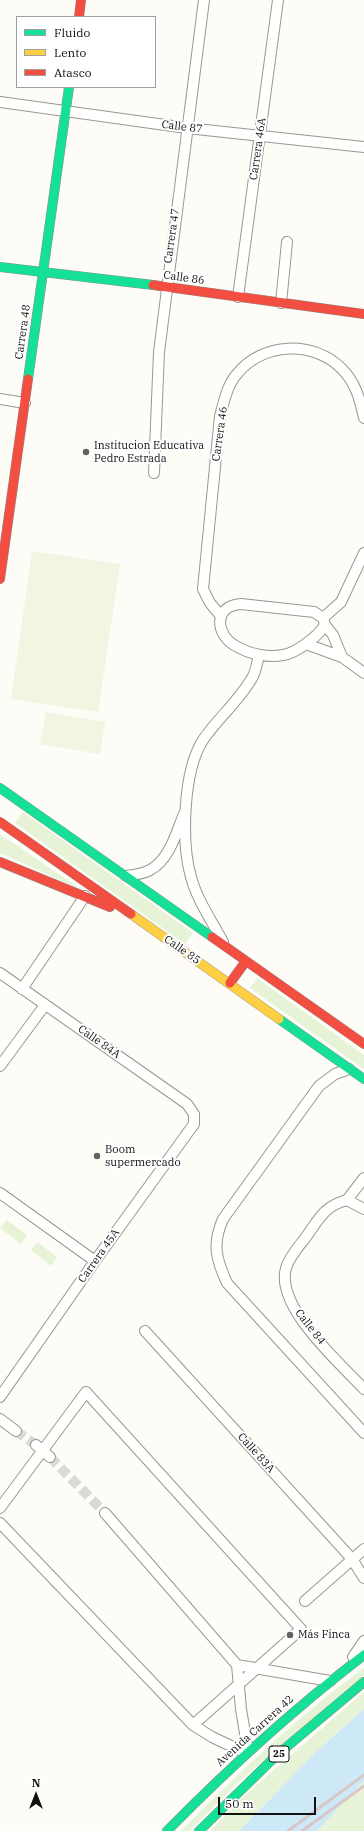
<!DOCTYPE html>
<html>
<head>
<meta charset="utf-8">
<style>
  body { margin:0 }
  #map { position:relative; width:364px; height:1831px; overflow:hidden; background:#fdfcf7; font-family:"IBM Plex Serif",serif }
  canvas { display:block }
  .legend { position:absolute; left:16px; top:16px; width:140px; height:72px; box-sizing:border-box; background:#fff; border:1px solid #a0a0a0; margin:0; padding:5px 7px; list-style:none; font-size:12px; color:#111 }
  .legend li { display:flex; align-items:center; gap:8px; height:20px }
  .legend b { width:20px; border:1px solid #a0a0a0 }
  .north { position:absolute; left:16px; top:1775px; width:40px; height:40px; -webkit-text-stroke:3px #fff; paint-order:stroke; rotate:0deg; font-size:11px; font-weight:700; line-height:16px; text-align:center; color:#111 }
  .north::after { content:''; display:block; margin:auto; width:14px; height:18px; background:#111; clip-path:polygon(50% 0,100% 100%,50% 72%,0 100%) }
  .scale { position:absolute; left:218px; top:1797px; width:98px; height:18px; box-sizing:border-box; border:2px solid #111; border-top:0; padding-left:5px; font-size:12px; line-height:14px; white-space:nowrap; color:#111; -webkit-text-stroke:3px #fff; paint-order:stroke }
</style>
</head>
<body>
<div id="map">
<canvas width="364" height="1831"></canvas>
<ul class="legend">
<li><b style="height:5px;background:#16e098"></b>Fluido</li>
<li><b style="height:5px;background:#ffcf43"></b>Lento</li>
<li><b style="height:5px;background:#f24e42"></b>Atasco</li>
</ul>
<div class="north">N</div>
<div class="scale">50 m</div>
</div>
<script>
const c = document.querySelector('canvas').getContext('2d');
c.lineJoin = 'round';
function paint(path, color) { c.fillStyle = color; c.fill(path, 'evenodd'); }
function trace(path, color, width, dash) { c.strokeStyle = color; c.lineWidth = width; c.lineCap = dash ? 'butt' : 'round'; c.setLineDash(dash || []); c.stroke(path); }
function write(font, color, halo, rows, align = 'center') {
  c.font = font + ' "IBM Plex Serif",serif'; c.lineWidth = 4; c.setLineDash([]); c.textBaseline = 'middle'; c.strokeStyle = halo; c.fillStyle = color; for (const [text, x, y, turn = 0] of rows) {
    c.save(); c.translate(x, y); c.rotate((+turn || 0) * Math.PI / 180); c.textAlign = isNaN(turn) ? turn : align; if (halo) c.strokeText(text, 0, 0); c.fillText(text, 0, 0); c.restore();
  }
}
paint(new Path2D(`
  M23,812l170,121 -8,11 -170,-121z
  M0,834l82,56 -82,-37z
  M257,978l107,77v14l-114,-81z
  M7,1220l20,15 -6,9 -21,-16z
  M37,1242l20,15 -6,9 -20,-16z
  M364,1668v8l-122,103 -53,52h-8c58,-59 117,-115 183,-163z
  M364,1692v17l-48,43 -77,79h-29l36,-37z
  M364,1781v50h-47z`), '#e7f3d7');
paint(new Path2D(`
  M32,551l88,13 -22,148 -87,-13z
  M46,712l59,10 -5,32 -60,-10z`), '#f0f6e1');
paint(new Path2D(`
  M364,1709v72l-47,50h-78l77,-79z`), '#cde8f7');
trace(new Path2D(`
  M16,1431l20,14
  M50,1457l55,56`), '#dad9d4', 10, [10, 5]);
const street = new Path2D(`
  M0,102l187,26 177,19
  M238,297l40,-297
  M281,303l6,-61
  M0,399l25,4
  M154,473l5,-121 45,-352
  M241,604l73,8 9,6 2,7c-7,11 -28,28 -42,30 -15,3 -34,-1 -47,-9 -21,-11 -23,-40 5,-42z
  M221,616l-11,-13 -7,-14 17,-173c4,-14 7,-31 17,-42 25,-32 77,-34 105,-5 14,14 18,31 22,49
  M323,618l18,-16 23,-49
  M325,625l8,10 9,22
  M306,644l36,13 22,16
  M126,876c7,-1 17,-2 24,-6 20,-11 26,-37 34,-56
  M223,942c-11,-21 -26,-42 -32,-65 -10,-35 -8,-106 12,-137 14,-21 36,-39 49,-62 4,-6 5,-16 7,-23
  M0,973l187,131 7,10v10l-99,137 -95,136
  M22,989l63,-93
  M0,1066l45,-61
  M349,1069l-14,5 -16,12 -96,133c-11,25 -7,40 4,64l137,150
  M0,1193l95,68
  M347,1200l17,-22
  M364,1209l-17,-9c-23,6 -28,19 -41,37 -7,9 -17,20 -20,31 -11,39 54,95 78,121
  M145,1331l207,228 12,19
  M0,1419l16,12
  M36,1445l14,12
  M0,1508l86,-116 215,237 -108,96
  M105,1513l132,152 93,16
  M0,1523l193,202 19,12 34,16
  M305,1601l59,-52
  M353,1657l11,-16
  M237,1665l4,44 7,42`);
const fast = new Path2D(`
  M0,267l153,18
  M28,379l41,-292
  M0,788l212,149
  M279,1019l85,60
  M167,1831c62,-63 127,-122 197,-176
  M199,1831l78,-76 87,-73`);
const slow = new Path2D(`
  M131,914l148,105`);
const jam = new Path2D(`
  M79,17l2,-17
  M153,285l211,29
  M0,579l28,-200
  M0,822l131,92
  M0,862l110,45
  M212,937l152,107
  M230,983l16,-22`);
trace(street, '#979795', 12);
trace(fast, '#8e8d8b', 10);
trace(slow, '#8e8d8b', 10);
trace(jam, '#8e8d8b', 10);
trace(street, '#fffffe', 10);
trace(fast, '#16e098', 9);
trace(slow, '#ffcf43', 9);
trace(jam, '#f24e42', 9);
trace(new Path2D(`
  M288,1831l76,-56
  M302,1831l62,-45`), '#d9c6c7', 3);
for (const [x, y, r, color] of [
  [86,452,4,"#646362"],
  [97,1156,4,"#646362"],
  [290,1635,4,"#646362"]
]) { const dot = new Path2D(); dot.arc(x, y, r, 0, 2 * Math.PI); c.fillStyle = color; c.fill(dot); trace(dot, '#fff', 1.5); }
for (const [x, y, w] of [
  [279,1754,20]
]) { const box = new Path2D(); box.roundRect(x - w / 2, y - 8, w, 16, 3); c.fillStyle = '#fff'; c.fill(box); trace(box, '#111', 1); }
write('bold 10px', '#111', null, [
  ["25",279,1754]
]);
write('11px', '#111', '#fff', [
  ["Calle 87",182,127,7],
  ["Carrera 46A",258,149,-82],
  ["Carrera 47",172,236,-82],
  ["Calle 86",184,278,8],
  ["Carrera 48",23,332,-82],
  ["Carrera 46",220,434,-82],
  ["Calle 85",182,950,35],
  ["Calle 84A",99,1042,35],
  ["Carrera 45A",99,1256,-55],
  ["Calle 84",310,1327,52],
  ["Calle 83A",256,1453,48],
  ["Avenida Carrera 42",255,1731,-42]
]);
write('11px', '#111', '#fff', [
  ["Institucion Educativa",94,446],
  ["Pedro Estrada",94,459],
  ["Boom",105,1150],
  ["supermercado",105,1163],
  ["Más Finca",298,1635]
], 'left');
</script>
</body>
</html>
